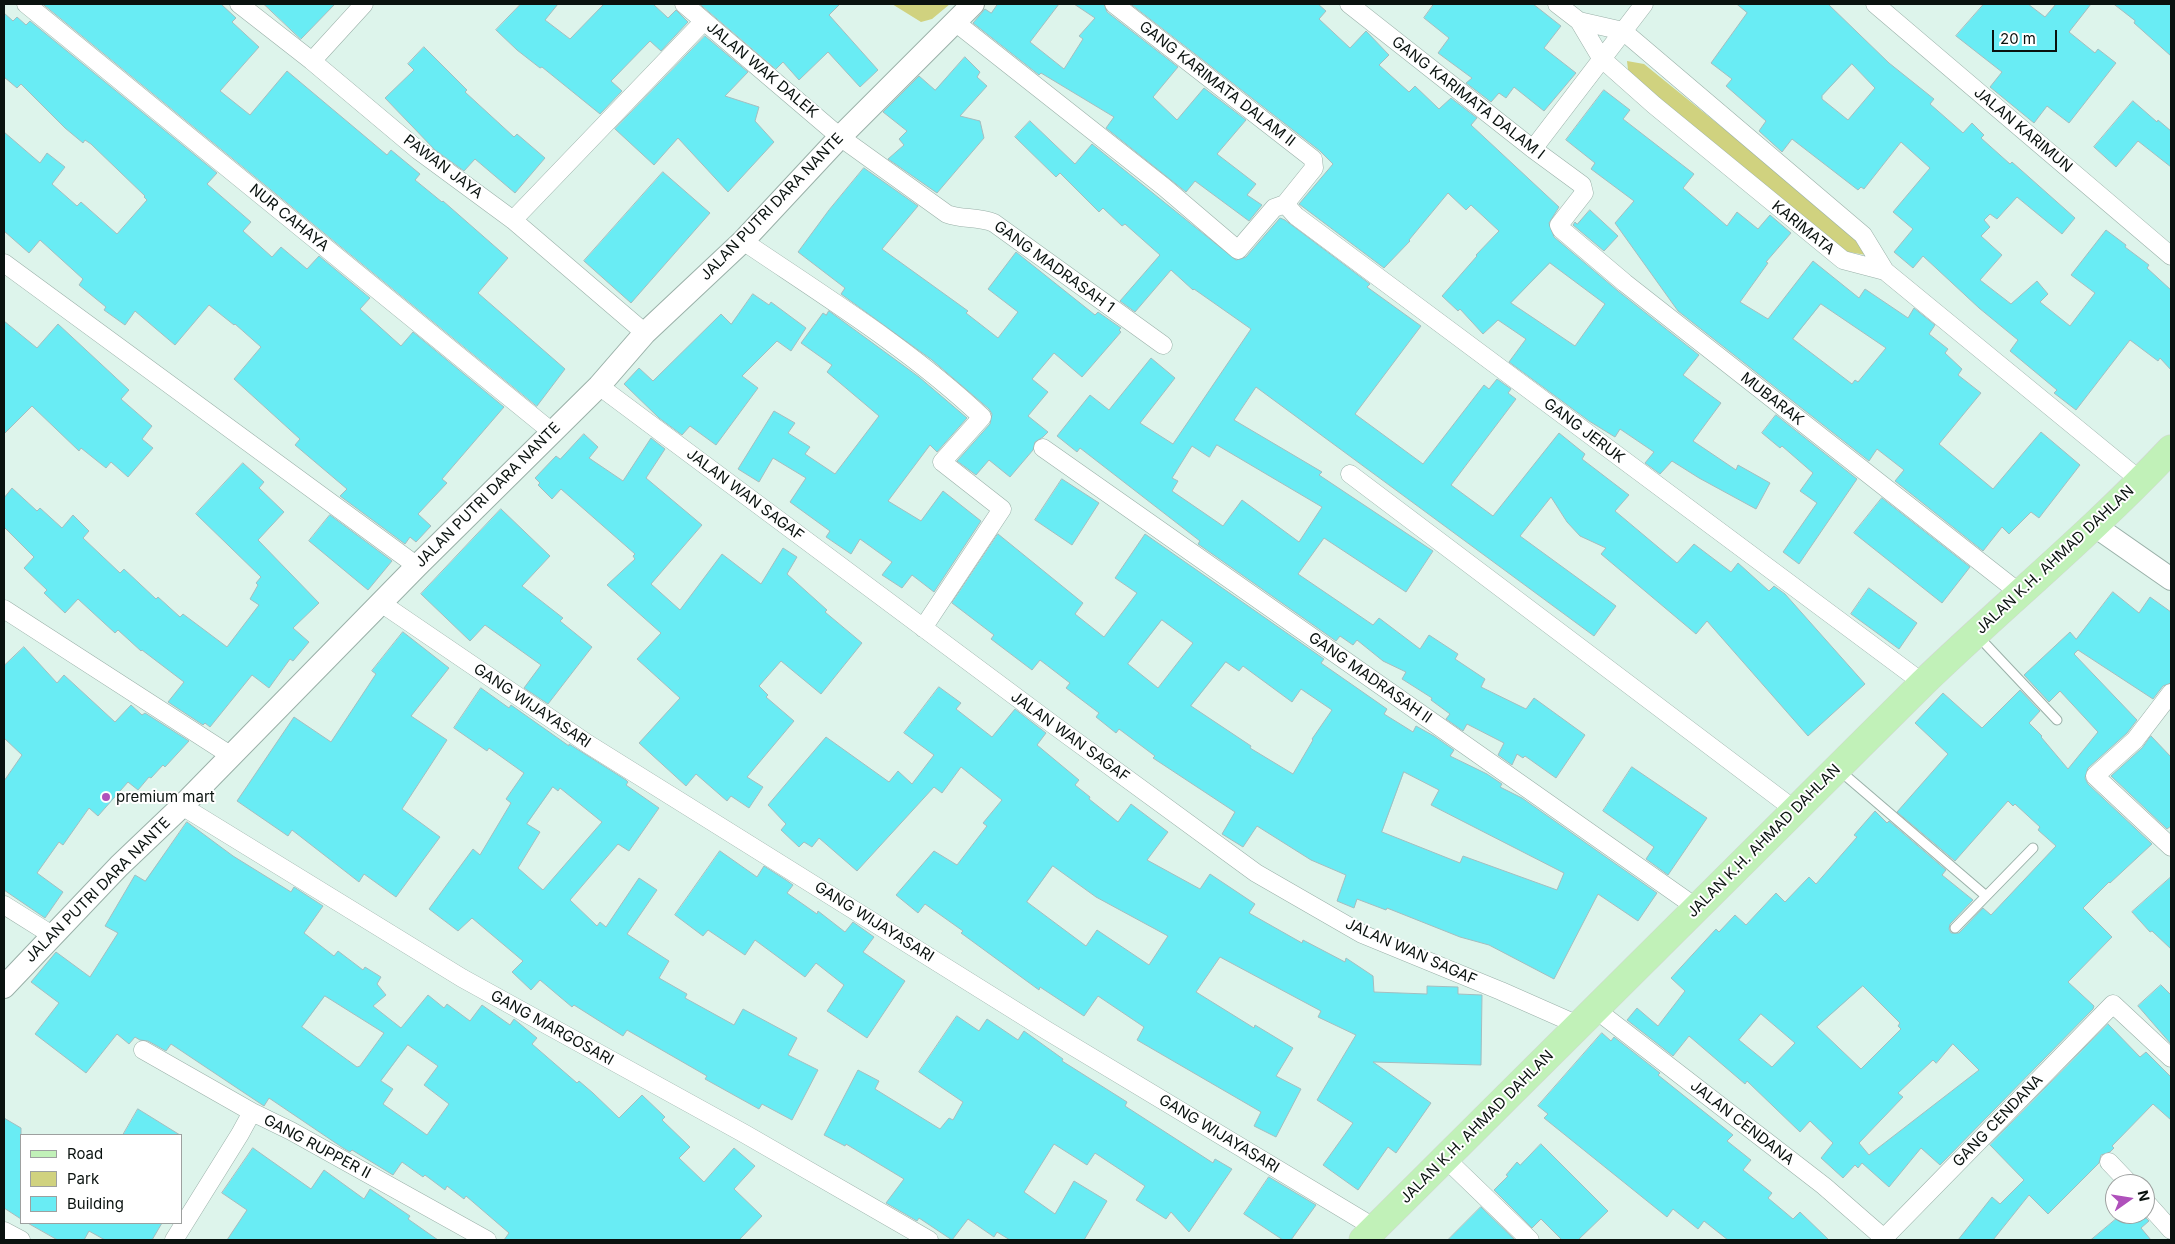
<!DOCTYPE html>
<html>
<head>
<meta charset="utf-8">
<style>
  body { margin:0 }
  #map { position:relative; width:2175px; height:1244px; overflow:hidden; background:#ddf4eb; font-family:Inter,sans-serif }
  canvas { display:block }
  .frame { position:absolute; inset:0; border:5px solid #0a120f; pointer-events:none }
  .legend { position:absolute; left:20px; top:1134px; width:162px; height:90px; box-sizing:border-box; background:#fff; border:1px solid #9da09f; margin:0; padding:6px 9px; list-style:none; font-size:15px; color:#0a120f }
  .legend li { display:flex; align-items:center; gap:10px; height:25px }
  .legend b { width:25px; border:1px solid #9da09f }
  .north { position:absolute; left:2105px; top:1174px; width:50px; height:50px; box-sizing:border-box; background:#fff; border:1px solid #9da09f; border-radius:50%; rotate:77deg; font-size:14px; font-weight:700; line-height:20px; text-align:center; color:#0a120f }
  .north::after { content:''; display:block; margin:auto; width:18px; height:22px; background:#af51bb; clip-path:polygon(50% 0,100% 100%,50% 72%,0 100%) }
  .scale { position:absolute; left:1992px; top:30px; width:65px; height:22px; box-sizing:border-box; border:2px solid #0a120f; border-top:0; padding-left:6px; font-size:15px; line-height:18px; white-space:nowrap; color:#0a120f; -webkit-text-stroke:4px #fff; paint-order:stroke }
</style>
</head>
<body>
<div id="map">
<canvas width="2175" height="1244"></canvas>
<div class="frame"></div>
<ul class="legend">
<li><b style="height:6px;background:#c1f1b8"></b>Road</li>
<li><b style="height:14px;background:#d0d27f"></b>Park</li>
<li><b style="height:14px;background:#69ecf4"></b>Building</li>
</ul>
<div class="north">N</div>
<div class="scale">20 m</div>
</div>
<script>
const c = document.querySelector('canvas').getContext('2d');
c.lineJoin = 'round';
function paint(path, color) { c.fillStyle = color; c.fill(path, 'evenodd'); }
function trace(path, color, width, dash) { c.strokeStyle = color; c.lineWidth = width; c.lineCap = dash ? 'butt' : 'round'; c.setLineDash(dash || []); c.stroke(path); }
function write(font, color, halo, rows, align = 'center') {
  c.font = font + ' Inter,sans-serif'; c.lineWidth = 4; c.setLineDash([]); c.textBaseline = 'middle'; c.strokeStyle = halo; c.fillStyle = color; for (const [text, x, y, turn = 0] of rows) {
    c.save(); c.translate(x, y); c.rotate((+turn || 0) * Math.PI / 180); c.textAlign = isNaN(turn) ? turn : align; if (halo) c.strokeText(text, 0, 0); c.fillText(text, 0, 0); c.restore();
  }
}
paint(new Path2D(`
  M892,4h58l-18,15 -11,3z
  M1627,61l17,3 211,171 11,20 -23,-4 -214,-173z`), '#d0d27f');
const building = new Path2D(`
  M43,4h178l15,14 -4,4 27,25 -39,44 30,24 37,-44 100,84 4,-5 29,24 -5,6 27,22 1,-1 65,57 -30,35 87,76 -28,37z
  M264,4h71l-34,35z
  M521,4h37l-13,16 25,19 34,-35h49l15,14 8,-8 12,12 -27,29 -11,-10 -39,40 11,10 -22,23 -58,-47 -2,1 -23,-18 -21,-20z
  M700,4h140l-11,11 49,55 -18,17 -32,-35 -29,28 -16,-18 -7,7z
  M998,4h61l-29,38 34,27 19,-30 -4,-3 16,-18 -21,-14h30l3,8 71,55 -25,30 24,23 27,-32 42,32 -29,34 39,30 -9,11 15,10 -13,16 -54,-40 -9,11 -80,-64 8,-11 -73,-44 -2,2 -66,-52 12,-14 6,4z
  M1131,4h187l8,7 -7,8 31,29 16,-17 23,24 -10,10 30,27 6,-6 24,23 12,-11 26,20 -6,7 88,82 -10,16 5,14 64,54 81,64 -16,20 38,28 -28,38 43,29 2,-5 32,18 -14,26 -57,-31 -27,-17 -12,13 -15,-11 9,-11 -34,-23 -5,8 -26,-16 -80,-59 17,-23 -28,-19 -15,14 -23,-25 -2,2 -16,-15 35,-40 -1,-1 23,-24 -28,-26 -5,5 -18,-17 -39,47 1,1 -26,27 -85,-64 34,-40 -13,-13zM1550,263l55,41 -30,42 -64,-43z
  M1434,4h99l28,22 -17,22 32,25 -32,38 -30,-24 -8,11 -7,-5 -8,9 -25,-19 6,-5 -34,-25 11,-15 -25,-20z
  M1737,4h91l61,59 45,36 -4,5 33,29 9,-10 12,12 -3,3 29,26 2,-2 63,56 -13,16 -45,-37 -20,22 -7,-5 -6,6 6,7 -9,9 21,19 -22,25 31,24 26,-23 11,13 -8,8 30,24 25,-33 -24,-18 35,-45 20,15 -1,2 24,18 -2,3 24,22v80l-11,-12 -2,3 -28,-21 -54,70 -22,-17 3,-3 -47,-39 8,-11 -39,-32 -56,-52 -10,12 -19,-16 19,-23 -20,-17 37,-44 -29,-26 -37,47 -3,-2 -3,3 -66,-51 -10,13 -23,-21 7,-10 -40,-35 6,-7 -21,-16 36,-50zM1852,64l23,24 -27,32 -26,-21v-3z
  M1984,4h44l17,13 11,-13h35l-22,28 26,21 3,-4 18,14 -47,60 -22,-17 -13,17 -44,-36 12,-15 -46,-36z
  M2114,4h57v52l-37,-33 1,-2z
  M4,13l9,8 4,-4 9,8 4,-4 187,152 -10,11 44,38 -8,9 29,26 9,-10 26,22 12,-13 51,42 -10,11 41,37 12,-14 91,75 -62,72 5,4 -29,31 13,12 -15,16 -6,-5 -5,7 -65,-48 7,-7 -52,-44 5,-6 -66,-60 27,-32 -26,-23 -1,1 -25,-20 -34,40 -40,-34 -10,14 -21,-15 2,-3 -27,-22 4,-6 -43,-39 -11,13 -25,-22v-99l36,31 7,-10 18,14 -13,17 25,22 4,-4 36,32 30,-34 -3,-3 1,-1 -54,-52 -6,-4 -2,3 -18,-15 -44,-44 -4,4 -13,-11z
  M705,36l43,36 -23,24 34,11 -4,14 19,21 -46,50 -50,-54 -24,27 -39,-36z
  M424,47l43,43 -2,2 49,45 3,-3 28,24 -30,35 -40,-34 -11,12 -29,-21 -50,-52 29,-28 -6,-6z
  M965,57l15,15 -3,5 10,9 -27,30 20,5 4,17 -47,55 -49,-34 16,-14 -5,-6 8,-8 -24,-19 36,-36 16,14z
  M1604,90l26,20 -7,9 71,55 -11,14 44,38 10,-14 21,17 12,-14 21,18 -25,29 2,1 -28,39 28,17 45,-58 46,37 6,-9 43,29 6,-10 21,17 -6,9 19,15 -3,4 17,16 -4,6 23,18 -42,51 54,45 48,-57 39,33 -41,53 -8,-6 -22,22 -7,-7 -19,24 -88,-70 9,-11 -27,-21 -8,12 -191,-150 -63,-88 19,-22 -43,-32 4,-6 -29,-23zM1821,304l65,44 -28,34 -3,-2 -3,4 -59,-45z
  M2133,101l24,21 1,-2 13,11v36l-33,-26 -22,26 -22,-20z
  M1030,121l45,43 17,-20 144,116 10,-3 34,-39 5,2 85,64 -3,3 54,39 -66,88 68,50 61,-79 5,4 8,-10 14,10 -3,4 8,6 -65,86 42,31 66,-83 26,21 -3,5 47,36 -14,16 62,52 17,-19 37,28 7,-9 31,28 5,-5 11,8 80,90 -57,52 -101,-115 -11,13 -95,-80 5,-6 -26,-12 -13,-14 -16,-25 -31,39 96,70 -22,30 -338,-249 -22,33 88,52 -3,3 114,76 -27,41 -82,-54 -26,36 75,51 6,-7 41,31 9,-14 29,19 -3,5 30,20 -4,8 45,22 8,-11 51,37 -29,43 -31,-22 -2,2 -6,-4 -5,11 -14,-10 6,-12 -37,-19 -4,7 -17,-12 4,-5 -19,-14 1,-2 -30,-19 4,-7 -23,-11 -26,-21 -4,5 -13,-9 -4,5 -138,-97 2,-3 -120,-93 -3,4 -20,-16 33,-41 19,15 42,-52 24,20 -35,45 33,21 78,-115 -57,-40 -1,1 -22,-20 -36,42 -15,-11 40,-46 -35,-31 -3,2 -19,-18 -4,4 -39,-39 -4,4 -41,-40zM1217,445l105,62 -23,35 -57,-42 -19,26 -51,-35 6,-10 -6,-3 20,-32 17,11z
  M864,168l54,38 -36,43 86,62 -2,2 32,25 20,-26 -30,-23 28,-37 79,63 3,-3 23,16 -2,2 2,2 -39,45 -28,-24 -22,26 16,13 -20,24 20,16 -5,5 -8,5 -2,8 -23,27 -21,-17 -13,15 -19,-14 33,-37 2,-10 -3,-5 -57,-49 -91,-66 4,-6 -47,-36 31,-42z
  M663,172l47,41 -79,90 -47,-42z
  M1590,210l28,26 -14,15 -31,-26 2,-3 2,2z
  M753,294l16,11 2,-3 35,26 -15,23 -14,-10 -35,35 16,12 -42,57 -26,-19 -8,9 -23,-17 -35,-34 15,-16 14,13 68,-67 10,10z
  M829,311l90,66 48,41 -30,34 -7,-7 -42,56 33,20 22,-30 38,30 -47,71 -22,-17 -10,13 -20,-13 10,-13 -32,-23 -9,15 -25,-17 4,-6 -40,-29 16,-24 -33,-20 -14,24 -21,-13 36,-58 21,12 -7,10 22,14 -5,7 30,20 44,-58 -52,-44 5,-7 -31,-22 22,-30 3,2z
  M4,321l33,27 21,-24 71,66 -8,9 31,27 -10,13 11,9 -25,29 -17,-15 -5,6 -25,-20 -2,3 -47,-45 -28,28z
  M1776,415l81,64 -58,85 -16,-12 34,-49 -17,-12 13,-18 -31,-27 -2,2 -18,-15z
  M584,434l14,13 -9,11 34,23 28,-43 14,11 -19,29 56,47 -51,59 29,26 42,-56 39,30 22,-36 14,9 -10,17 40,36 -2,2 37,31 -41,51 -40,-33 -22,25 9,9 -2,2 28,24 -47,56 16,10 -14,21 -18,-12 -4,5 -31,-27 -10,12 -47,-43 41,-45 -43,-39 24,-26 -54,-48 28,-26 -2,-3 2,-2 -74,-65 -9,10 -14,-14 2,-2 -5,-5 21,-22 4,3z
  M243,463l21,19 -5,6 25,24 -26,28 61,63 -26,25 16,14 -16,19 -3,-2 -21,29 -17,-13 -42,52 -5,-4 -2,2 -35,-23 16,-20 -42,-32 -1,1 -23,-21 -3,3 -37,-34 -13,14 -21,-20 3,-3 -23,-22 10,-11 -30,-30v-29l8,-10 25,23 3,-3 22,20 11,-13 16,16 -6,7 37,35 4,-4 32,30 2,-2 22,20 3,-3 44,33 32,-42 -9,-6 8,-14 -2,-2 5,-6 -65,-63z
  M1062,479l37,24 -27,42 -37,-25z
  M1882,498l88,69 -28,36 -88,-70z
  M501,509l49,47 -28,30 41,32 -3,3 32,26 -44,57 -24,-16 17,-23 -56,-40 -15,16 -49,-47z
  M330,515l62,46 -24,29 -59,-49z
  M998,534l85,69 -8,11 29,23 33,-44 -22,-15 30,-44 179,125 -3,4 66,46 -3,5 29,18 3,-6 18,10 20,14 -4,6 37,18 15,10 -2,3 22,11 135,95 -19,28 -40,-27 -44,85 -65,-34 -29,-8 -73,-29 -1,2 -29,-11 -3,9 -17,-7 9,-26 -35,-15 -54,-34 -14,21 -21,-13 13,-22 -82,-54 2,-2 -36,-27 -3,4 -20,-16 3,-4 -33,-25 4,-5 -30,-23 -8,10 -41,-31 3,-4 -42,-32zM1162,620l31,23 -35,45 -30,-24zM1226,662l13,9 4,-5 49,36 9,-13 31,21 -20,29 1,1 -20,34 -43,-26 1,-2 -60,-40zM1404,772l35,18 -8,15 133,68 -7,17 -94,-34 -3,7 -78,-31z
  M1869,588l48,35 -18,26 -48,-35z
  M2113,592l26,21 11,-16 21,15v71l-8,3 -10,13 -75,-49 -4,4 63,66 -10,13 -39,35 -3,10 3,6 64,60 -42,39 -1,-1 -26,26 29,29 -44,45 26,24 -1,3 -153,156 -19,-17 -32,39 -27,-24 -4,5 -3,-3 -12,13 -22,-20 12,-15 -23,-22 -10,11 -53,-51 -2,3 -56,-48 -16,20 -46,-36 10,-12 21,18 27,-35 -14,-13 45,-49 3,3 16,-17 11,10 30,-32 9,9 24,-25 7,7 41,-47 -3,-2 21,-24 12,12 2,-2 57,49 -4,5 31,25 -23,24 -1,5 2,4h8l24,-25 8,7 65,-69 -18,-16 2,-3 -25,-23 -2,2 -5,-5 -53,60 -58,-49 51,-58 -33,-31 28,-30 39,35 38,-38 20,21 -11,12 13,13 -1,1 27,32 30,-37 -38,-41 -11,11 -25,-27 46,-43 6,7zM1863,986l37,37 -2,3 3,3 -40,40 -44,-42zM1761,1014l34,29 -23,24 -33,-27zM1953,1044l26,26 -110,85 -10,-12 44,-46 -5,-4 35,-33 3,3z
  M403,632l46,36 -38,48 36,24 -45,69 38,28 -44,60 -32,-23 -5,8 -67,-52 -4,6 -51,-35 57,-84 37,25 45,-68 -4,-3z
  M24,647l33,36 7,-8 51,47 16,-17 11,10 3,-2 44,28 -24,26 -2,-2 -12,13 -2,-1 -11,13 -10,-8 -30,34 -9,-8 -26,37 -4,-3 -22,31 26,19 -18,26 -41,-28v-109l18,-26 -18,-17v-72z
  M939,687l22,16 -5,6 36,28 23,-28 31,24 -9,12 42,35 -4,5 15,12 -1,2 29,23 13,-18 37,28 -21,28 53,29 10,-15 45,30 -6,9 53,30 1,-3 42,22 1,-4 27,18 1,16 53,2v-8l31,1v7l24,1 -1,70 -108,-3 58,41 -35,50 -8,-6 -30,43 -35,-25 30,-42 -36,-23 39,-65 -38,-18 3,-6 -101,-54 -24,35 58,36 1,-3 38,23 -17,28 25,13 -25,48 -22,-11 7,-14 -124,-72 7,-13 -46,-31 -14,20 -44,-29 -1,3 -78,-57 2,-2 -38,-27 -7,9 -22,-18 38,-44 23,14 30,-39 -4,-3 19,-23 -41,-33 -19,26 -8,-6 -77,84 -38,-33 -7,9 -8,-5 -5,5 -18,-17 5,-6 -18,-19 58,-68 63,45 9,-11 14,13 22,-29 -30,-22zM1053,866l43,31 72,39 -19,29 -52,-35 -11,16 -59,-44z
  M481,688l28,20 2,-3 58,41v-2l57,36 2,2 -2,3 33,23 -30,43 -11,-7 -48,56 27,26 3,-4 6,5 33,-49 18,12 -30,44 42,27 -10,17 28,16 -2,4 49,27 9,-16 54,29 -9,17 30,15 -26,50 -30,-16 -3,5 -54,-30 2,-3 -80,-46 -4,6 -49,-31 -2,2 -32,-27 -9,10 -19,-18 11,-11 -51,-43 -14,13 -29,-22 44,-60 7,6 31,-52 -5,-4 18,-26 -35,-25 -2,3 -33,-23zM553,787l5,4 2,-3 42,34 -59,68 -25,-22 22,-36 -13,-8z
  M2151,736l20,21v69l-4,3 -56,-53 31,-28z
  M1632,767l75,51 -39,57 -22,-16 8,-12 -51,-36z
  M187,822l46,34 58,36 3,-5 29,19 -19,27 30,23 4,-5 25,19 2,-3 16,10 -4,7 9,11 -13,11 28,22 27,-33 16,13 3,-4 23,17 12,-16 28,20 4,-6 23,19 -5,6 45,39 2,-2 14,12 26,25 23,-23 23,22 -3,3 28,27 -11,11 25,24 30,-34 21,18 -21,23 28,27 -23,24h-235l5,-7 -43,-37 -2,3 -17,-13 -2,4 -20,-15 -2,2 -21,-15 -9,13 -41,-25 -2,2 -7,-4 -74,-50 -5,8 -93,-62 -5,7 -18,-10 -8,-1 -5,-3 -6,7 -12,-10 -31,39 -51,-39 24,-31 -28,-21 25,-30 34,25 28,-44 -13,-7 30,-51 10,6zM325,996l59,37 -24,33 -3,1 -55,-40zM408,1045l30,21 -14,19 25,19 -22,31 -44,-31 10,-15 -12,-8z
  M720,851l37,26 7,-11 22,14 7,5 -6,8 30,21 1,-3 27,21 8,-10 21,15 -11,15 42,29 -38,57 -40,-27 17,-26 -28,-22 -11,14 -50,-37 -10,15 -37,-25 -5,6 -28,-21z
  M2171,877v72l-19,-18 -2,1 -18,-20z
  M2161,985l10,10v49l-33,-38z
  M957,1016l22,15 8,-12 31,21 6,-9 39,28 -1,2 65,41 -2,4 88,57 2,-4 17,10 -43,63 -18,-20 -5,7 -30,-19 9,-14 -50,-33 -8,12 -33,-21 -30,48 31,22 19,-33 33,20 -23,39h-74l-13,-8 -3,5 -26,-18 -16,21 -33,-22 -2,3 -31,-18 18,-24 -58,-35 -1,2 -21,-11 34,-65 21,11 -4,8 65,40 9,-11 4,2 10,-18 -44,-30z
  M2108,1024l32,33 6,-5 25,25v43l-18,-16 -41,42 2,2 -4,4 -9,3 -2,8 -51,51 -19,-19 -36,45h-35l34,-43 8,7 24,-24 -34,-35z
  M1602,1033l9,8 3,-4 46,36 -2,2 75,60 -6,6 24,19 -8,10 29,23 -4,5 25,21 7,-7 29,28h-101l-24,-19 -6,8 -25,-20 -6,8 -123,-99 4,-4 -10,-8z
  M138,1109l42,26h-57z
  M4,1118l17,10v91l-17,-11z
  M1541,1144l67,67 -30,29h-16l-21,-21 -9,9 -38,-38 14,-14 -2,-1 11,-13 3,3z
  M253,1148l58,41 13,-19 40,29 6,-10 40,27 -2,3 30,21h-211l20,-30 -25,-17z
  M1269,1177l47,28 -25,35h-8l-39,-26z
  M1481,1207l34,33h-67z
  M2122,1214h20l7,7 -8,7 10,12h-60z
  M28,1223h134l-10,17h-47l-16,-9 -5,9h-26z`);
paint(building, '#69ecf4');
trace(building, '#a4bdbf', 1);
const service = new Path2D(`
  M1977,635l80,85
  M1839,770l147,126
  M1955,928l78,-80`);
const minor = new Path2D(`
  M26,4l526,428
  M239,4l73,57 106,89 95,70 132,113
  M684,4l156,133 107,77c15,6 31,2 47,9l169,122
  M1114,4l199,155 1,9 -29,36
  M1349,4l184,145 49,36 2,8 -25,32 2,4 64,54 396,311
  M1557,4l22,17 22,37 53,47 189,155 42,11 256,210
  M1875,4l296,252
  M1579,21l44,10 240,204 22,36
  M955,22l209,165 74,63 36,-42 11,-4
  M312,61l52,-57
  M1533,149l111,-145
  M1285,204l11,12 627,467
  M513,220l191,-199
  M743,241c81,55 167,108 239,176l-40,45 60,47 -79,119
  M4,263l413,303
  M599,386l456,340 201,147 106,61 139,57 77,34
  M1043,448l654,460
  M1350,474l445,336
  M381,603l207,141 458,286 329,198
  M4,609l226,146
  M2171,693l-36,47 -40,36 76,71
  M182,806l280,172 283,156 184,106
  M4,905l48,30
  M1595,1009l229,177 62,54
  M143,1050l109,62
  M1446,1159l84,81
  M2109,1162l21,22
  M2145,1201l26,29
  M4,1231l17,9
  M1884,1238l229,-234 58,54
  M174,1240l66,-106 12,-22 39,19 196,109`);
const tertiary = new Path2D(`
  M2095,526l76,53
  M4,987l115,-121 63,-60 235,-240 182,-180 46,-53 98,-92 97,-104 133,-133`);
const primary = new Path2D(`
  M1363,1240l560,-557c82,-79 170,-151 248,-234`);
trace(service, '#9ab0a8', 11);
trace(minor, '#9ab0a8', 19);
trace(tertiary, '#9ab0a8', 24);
trace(primary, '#d3d4d4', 29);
trace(service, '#fff', 9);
trace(minor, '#fff', 18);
trace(tertiary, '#fff', 22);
trace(primary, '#c1f1b8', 28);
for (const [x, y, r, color] of [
  [106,797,5,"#af51bb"]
]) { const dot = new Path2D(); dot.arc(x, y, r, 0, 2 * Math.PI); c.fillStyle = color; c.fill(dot); trace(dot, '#fff', 2); }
write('15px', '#0a120f', '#fff', [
  ["JALAN WAK DALEK",762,70,40],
  ["GANG KARIMATA DALAM II",1217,84,38],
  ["GANG KARIMATA DALAM I",1468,98,38],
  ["JALAN KARIMUN",2023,130,40],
  ["PAWAN JAYA",443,167,37],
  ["JALAN PUTRI DARA NANTE",772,207,-46],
  ["NUR CAHAYA",289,218,39],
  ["KARIMATA",1803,228,39],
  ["GANG MADRASAH 1",1054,267,36],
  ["MUBARAK",1772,399,38],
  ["GANG JERUK",1584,431,37],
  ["JALAN PUTRI DARA NANTE",488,495,-45],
  ["JALAN WAN SAGAF",745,495,37],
  ["JALAN K.H. AHMAD DAHLAN",2055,560,-43],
  ["GANG MADRASAH II",1370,678,35],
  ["GANG WIJAYASARI",532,706,34],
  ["JALAN WAN SAGAF",1070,737,36],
  ["JALAN K.H. AHMAD DAHLAN",1764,841,-45],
  ["JALAN PUTRI DARA NANTE",98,890,-45],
  ["GANG WIJAYASARI",874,922,32],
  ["JALAN WAN SAGAF",1411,952,24],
  ["GANG MARGOSARI",552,1028,29],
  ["GANG CENDANA",1998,1121,-46],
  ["JALAN CENDANA",1742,1123,38],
  ["JALAN K.H. AHMAD DAHLAN",1477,1127,-45],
  ["GANG WIJAYASARI",1219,1134,31],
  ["GANG RUPPER II",317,1147,28]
]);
write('15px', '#0a120f', '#fff', [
  ["premium mart",116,797]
], 'left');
</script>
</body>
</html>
